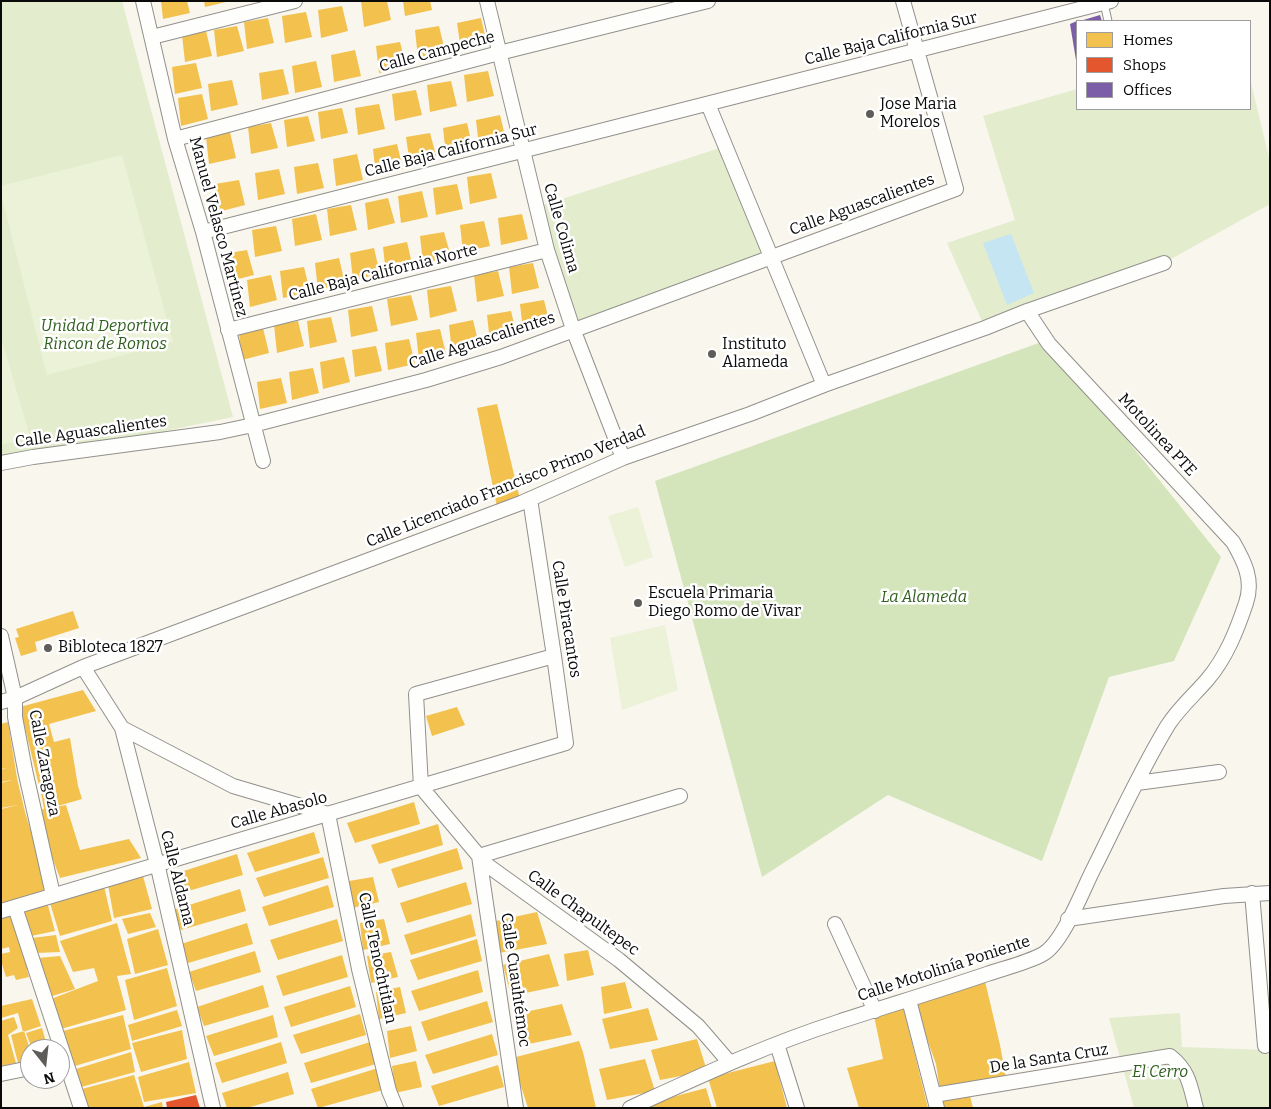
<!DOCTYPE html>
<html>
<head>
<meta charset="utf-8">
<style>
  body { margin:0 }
  #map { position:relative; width:1271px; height:1109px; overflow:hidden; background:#f9f6ed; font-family:Bitter,serif }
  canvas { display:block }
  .frame { position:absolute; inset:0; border:2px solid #0a0a0a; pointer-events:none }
  .legend { position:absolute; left:1076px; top:20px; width:175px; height:90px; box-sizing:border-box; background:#fff; border:1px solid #9d9d9d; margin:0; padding:6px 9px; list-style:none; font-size:15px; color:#0a0a0a }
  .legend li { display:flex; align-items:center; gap:10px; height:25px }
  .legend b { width:25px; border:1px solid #9d9d9d }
  .north { position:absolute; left:20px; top:1039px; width:50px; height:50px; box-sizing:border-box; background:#fff; border:1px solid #9d9d9d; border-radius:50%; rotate:164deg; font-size:14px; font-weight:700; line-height:20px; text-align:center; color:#0a0a0a }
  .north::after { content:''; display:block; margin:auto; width:18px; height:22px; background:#5e5d59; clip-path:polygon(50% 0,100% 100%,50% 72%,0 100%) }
</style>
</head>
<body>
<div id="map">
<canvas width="1271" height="1109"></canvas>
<div class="frame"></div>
<ul class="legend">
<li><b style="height:14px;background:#f2c14e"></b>Homes</li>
<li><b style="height:14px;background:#e4572e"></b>Shops</li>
<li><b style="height:14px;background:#7b5ea7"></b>Offices</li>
</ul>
<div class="north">N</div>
</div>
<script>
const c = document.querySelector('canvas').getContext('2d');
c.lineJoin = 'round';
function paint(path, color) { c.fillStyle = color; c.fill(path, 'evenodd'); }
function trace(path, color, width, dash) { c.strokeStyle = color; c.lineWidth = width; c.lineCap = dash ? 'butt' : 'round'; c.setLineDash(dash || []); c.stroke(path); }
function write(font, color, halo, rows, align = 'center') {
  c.font = font + ' Bitter,serif'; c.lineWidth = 5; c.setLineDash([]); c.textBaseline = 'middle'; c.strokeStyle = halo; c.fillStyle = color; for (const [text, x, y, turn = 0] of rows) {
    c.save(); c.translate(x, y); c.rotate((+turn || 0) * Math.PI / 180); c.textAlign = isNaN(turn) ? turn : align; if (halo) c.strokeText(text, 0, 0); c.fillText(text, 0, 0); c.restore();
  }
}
paint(new Path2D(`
  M1,1h121l111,416 -232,48z
  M1250,79l20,82v43l-106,59 -179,65 -38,-85 68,-23 -32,-104 94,-27v20h173z
  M726,146l45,111 -198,72 -33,-123z
  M1180,1013l2,34 87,3 1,-16v74h-136l-25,-90z`), '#e3edce');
paint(new Path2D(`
  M1047,340l174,217 -47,104 -65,16 -67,184 -154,-66 -126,82 -107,-396z`), '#d4e5bc');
paint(new Path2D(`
  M122,155l51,187 -126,33 -46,-181v-8z
  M1,337l29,100 -29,8z
  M638,507l15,50 -28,10 -17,-51z
  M665,625l13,65 -56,20 -12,-72z`), '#ecf2d8');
paint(new Path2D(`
  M1011,234l23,59 -27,12 -24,-62z`), '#c5e5f2');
paint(new Path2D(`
  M161,1h26l3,12 -27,6z
  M204,1h22v1l-21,5z
  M361,1h26l4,19 -27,7z
  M403,1h27l2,9 -27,6z
  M342,6l6,25 -27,7 -3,-28z
  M306,12l6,25 -27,6 -3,-27z
  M268,18l6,25 -27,6 -3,-27z
  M481,18l6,26 -26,6 -4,-27z
  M237,26l7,25 -27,6 -3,-27z
  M439,26l6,25 -27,7 -3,-28z
  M206,31l6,25 -27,6 -3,-27z
  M400,42l6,25 -27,6 -3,-27z
  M355,50l6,26 -27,6 -3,-27z
  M316,61l6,26 -27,6 -3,-27z
  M196,63l6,25 -27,6 -3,-27z
  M283,69l6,25 -27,6 -3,-27z
  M488,71l6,25 -27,6 -3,-27z
  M232,80l6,25 -27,6 -3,-27z
  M451,81l6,25 -27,6 -3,-27z
  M416,90l6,25 -27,6 -3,-27z
  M202,94l6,25 -27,7 -3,-28z
  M379,104l6,25 -27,6 -3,-27z
  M342,108l6,25 -27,6 -3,-27z
  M500,115l6,25 -27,7 -3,-27z
  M308,116l7,25 -28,6 -3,-27z
  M271,123l7,25 -27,6 -3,-27z
  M467,123l6,26 -27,6 -3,-27z
  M230,132l6,26 -27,6 -3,-27z
  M430,133l7,26 -27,6 -4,-28z
  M397,144l6,25 -27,7 -3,-27z
  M357,154l6,26 -27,6 -3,-27z
  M318,163l6,25 -27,6 -3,-27z
  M279,169l6,25 -27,6 -3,-27z
  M491,173l6,25 -27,6 -3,-27z
  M239,180l6,25 -27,7 -3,-28z
  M457,184l6,25 -27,6 -3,-27z
  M422,191l6,26 -27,6 -3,-27z
  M388,198l7,25 -27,7 -3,-27z
  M351,205l6,25 -27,6 -3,-27z
  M316,214l6,26 -27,6 -3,-27z
  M522,214l6,25 -27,6 -3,-27z
  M484,221l6,25 -27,6 -3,-27z
  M276,226l6,25 -27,6 -3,-27z
  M444,232l7,25 -28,6 -3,-27z
  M407,242l6,26 -27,6 -3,-27z
  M374,248l6,26 -27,6 -3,-27z
  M247,250l7,25 -27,7 -4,-28z
  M339,258l6,26 -27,6 -3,-27z
  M533,263l6,25 -27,6 -3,-27z
  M304,267l6,25 -27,6 -3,-27z
  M498,271l6,25 -27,6 -3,-27z
  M271,275l6,25 -27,7 -3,-27z
  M451,286l6,25 -27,7 -3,-28z
  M411,295l7,25 -27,6 -4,-27z
  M544,300l6,25 -27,6 -3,-27z
  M372,306l6,25 -27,6 -3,-27z
  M511,311l6,25 -27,6 -3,-27z
  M331,317l6,25 -27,6 -3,-27z
  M473,320l6,25 -27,7 -3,-27z
  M298,321l6,25 -27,7 -3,-28z
  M263,328l6,25 -27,7 -3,-27z
  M440,329l6,25 -27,6 -3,-27z
  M409,339l6,25 -27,6 -3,-27z
  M376,346l6,25 -27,6 -3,-27z
  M344,357l6,25 -27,7 -3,-27z
  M313,368l6,25 -27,7 -3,-28z
  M281,378l6,25 -27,6 -3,-27z
  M497,404l23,95 -23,8 -20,-99z
  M73,611l6,17 -44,14 2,9 -16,5 -6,-18 4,-1 -3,-8z
  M83,690l13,21 -47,13 5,18 16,-4 8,48 4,13 -31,9 15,-3 14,45 49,-11 12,19 -81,20 -8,-21 -5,-21 -6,-26 3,-1 -2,-11 -22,-91z
  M457,707l8,18 -33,11 -6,-20z
  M8,722l9,56 8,34 24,79 -48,15v-97l17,-4 -17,3v-25l11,-3 -11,2v-12l5,-2 -5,1v-45z
  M414,802l6,22 -65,19 -8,-20z
  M438,824l5,21 -64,19 -8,-19z
  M314,832l6,21 -65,19 -8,-19z
  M457,848l6,21 -65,19 -7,-19z
  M237,854l6,21 -65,19 -7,-19z
  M323,857l6,21 -65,19 -8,-19z
  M143,876l9,33 -38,9 -6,-33z
  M373,877l6,25 -27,6 -3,-27z
  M466,882l6,22 -65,19 -7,-20z
  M328,885l6,22 -65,19 -7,-19z
  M104,886l8,35 -52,15 -10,-33z
  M240,889l6,22 -65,19 -8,-20z
  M47,902l8,29 -24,5 -9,-25z
  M537,912l10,32 -48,9 -8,-31z
  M150,913l6,14 -28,7 -6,-15z
  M471,914l5,22 -65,19 -7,-20z
  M10,915l19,55h-2l2,7 -13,3 -2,-5 -8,2 -5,-16v-7l9,-2 -1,-5 -8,2v-31z
  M337,919l6,22 -65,19 -8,-20z
  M384,919l6,25 -27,6 -3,-27z
  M117,923l14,51 -14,2 9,34 -65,19 -10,-30 47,-18 -4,-13 -21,4 -13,-31z
  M247,923l6,21 -65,19 -7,-19z
  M158,929l10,36 -33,9 -8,-35z
  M56,935l4,17 -24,1 -4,-15z
  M477,939l5,22 -64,19 -8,-20z
  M588,950l6,25 -27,6 -3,-27z
  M255,951l6,21 -65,19 -7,-19z
  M391,952l7,25 -27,6 -4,-27z
  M549,954l10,32 -48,10 -8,-31z
  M342,955l6,22 -65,19 -7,-20z
  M60,956l15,33 -26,8 -11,-39z
  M167,968l10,38 -43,14 -9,-40z
  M478,970l5,22 -64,19 -8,-20z
  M985,981l15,64 6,33 -66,12 -4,-26 -22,-61z
  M625,982l7,26 -28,6 -3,-27z
  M263,985l6,22 -65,19 -7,-19z
  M350,986l6,21 -65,20 -7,-20z
  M400,987l6,26 -27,6 -3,-27z
  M32,999l9,27 -18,6 -5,-19 -17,5v-12z
  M487,1001l6,21 -65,19 -7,-19z
  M562,1004l10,31 -48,10 -8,-31z
  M903,1007l25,101h-69l-12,-40 36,-9 -9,-43z
  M648,1008l10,32 -48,9 -8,-30z
  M177,1010l5,16 -50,15 -4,-16z
  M360,1014l6,21 -65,19 -8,-19z
  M123,1015l8,34 -56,17 -12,-35z
  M273,1015l5,22 -64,19 -8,-20z
  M14,1017l4,11 -10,7 8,28 -15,3v-45z
  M411,1026l6,25 -27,7 -3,-27z
  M42,1028l6,21h-16l-6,-16z
  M182,1030l5,29 -46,13 -9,-29z
  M24,1031l6,18v10l-12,4 -7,-28z
  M492,1034l6,21 -65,19 -8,-19z
  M697,1039l10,32 -47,9 -9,-30z
  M579,1041l4,11 13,56h-68l-16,-50z
  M281,1042l6,21 -65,20 -7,-20z
  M370,1042l6,22 -65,19 -7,-20z
  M131,1052l4,20 -54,15 -5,-18z
  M645,1059l10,32 -48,9 -8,-31z
  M416,1061l6,26 -27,6 -3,-27z
  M775,1061l12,47h-70l-9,-30z
  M189,1062l7,31 -52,9 -6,-25z
  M498,1065l6,22 -65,19 -8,-20z
  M378,1068l5,22 -65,18 -7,-19z
  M288,1072l6,22 -47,14h-20l-5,-15z
  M134,1075l10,32 18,-5 1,6h-75l-6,-19z
  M706,1088l6,20h-73l37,-12z
  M969,1092l4,16h-28l-3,-11z`), '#f2c14e');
paint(new Path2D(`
  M196,1095l4,13h-33l-1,-6z`), '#e4572e');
paint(new Path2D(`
  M1100,15l2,6h-22z
  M1077,21v39h-1l-6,-36z`), '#7b5ea7');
const lane = new Path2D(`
  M1104,3l4,18`);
const street = new Path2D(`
  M143,1l32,138 28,93 60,229
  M487,1l60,249 26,79 50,129
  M152,37l143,-36
  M708,104l116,281
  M175,139l324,-86 209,-52
  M203,232l908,-231
  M228,330l319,-80
  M1,463l32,-6 187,-25 33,-7 173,-45 75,-23 455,-168 -53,-188
  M1,636l14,62v19l10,53 28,125
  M554,656l-138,38 5,93 58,69 8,9 132,95 79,66 32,37
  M83,667l39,61 37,144 54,236
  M1,702l14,-4 68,-31 438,-164 102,-45 127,-44 74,-29 161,-57 42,-17 137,-48
  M122,728l111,58 95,28 31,155 30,122 7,17
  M1137,783l82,-11
  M1252,893l13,153
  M15,907l66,201
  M1,911l565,-168 -12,-87 -24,-157
  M1068,919l156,-23 46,-3
  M835,924l40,87
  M909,1000l28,108
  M777,1044l20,64
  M1,1074l29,-6
  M934,1095l236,-39c19,15 20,29 26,52
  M516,1108l-37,-252 201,-60
  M630,1108c68,-31 136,-63 208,-86 49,-16 99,-31 149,-48 17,-6 40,-11 56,-20 20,-11 40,-65 51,-86 24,-48 46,-97 74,-143 11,-17 26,-30 39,-45 19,-22 30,-50 39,-77 8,-23 -2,-42 -13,-61l-184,-198 -22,-33`);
trace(lane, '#92908c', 9);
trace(street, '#92908c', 16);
trace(lane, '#fefefc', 7);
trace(street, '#fefefc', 14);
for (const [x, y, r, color] of [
  [870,114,5,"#5e5d59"],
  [712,354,5,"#5e5d59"],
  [638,603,5,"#5e5d59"],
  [48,648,5,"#5e5d59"]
]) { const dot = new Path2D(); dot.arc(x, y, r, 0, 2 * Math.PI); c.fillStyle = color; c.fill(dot); trace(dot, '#fff', 2); }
write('16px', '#0a0a0a', '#fff', [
  ["Calle Baja California Sur",891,39,-14],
  ["Calle Campeche",437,52,-15],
  ["Calle Baja California Sur",451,151,-14],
  ["Calle Aguascalientes",862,205,-20],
  ["Manuel Velasco Martínez",218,227,75],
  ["Calle Colima",561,228,74],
  ["Calle Baja California Norte",383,273,-14],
  ["Calle Aguascalientes",482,341,-18],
  ["Calle Aguascalientes",91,432,-8],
  ["Motolinea PTE",1157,435,47],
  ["Calle Licenciado Francisco Primo Verdad",506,487,-22],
  ["Calle Piracantos",566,619,81],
  ["Calle Zaragoza",44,763,79],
  ["Calle Abasolo",279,811,-16],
  ["Calle Aldama",177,878,76],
  ["Calle Chapultepec",583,913,36],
  ["Calle Tenochtitlan",377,958,78],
  ["Calle Motolinía Poniente",944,969,-18],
  ["Calle Cuauhtémoc",515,980,82],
  ["De la Santa Cruz",1049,1059,-9]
]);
write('16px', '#0a0a0a', '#fff', [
  ["Jose Maria",880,105],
  ["Morelos",880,123],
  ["Instituto",722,345],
  ["Alameda",722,363],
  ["Escuela Primaria",648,594],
  ["Diego Romo de Vivar",648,612],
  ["Bibloteca 1827",58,648]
], 'left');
write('italic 16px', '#2f5f1e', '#fff', [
  ["Unidad Deportiva",105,327],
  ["Rincon de Romos",105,345],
  ["La Alameda",924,598],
  ["El Cerro",1160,1073]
]);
</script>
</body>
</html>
